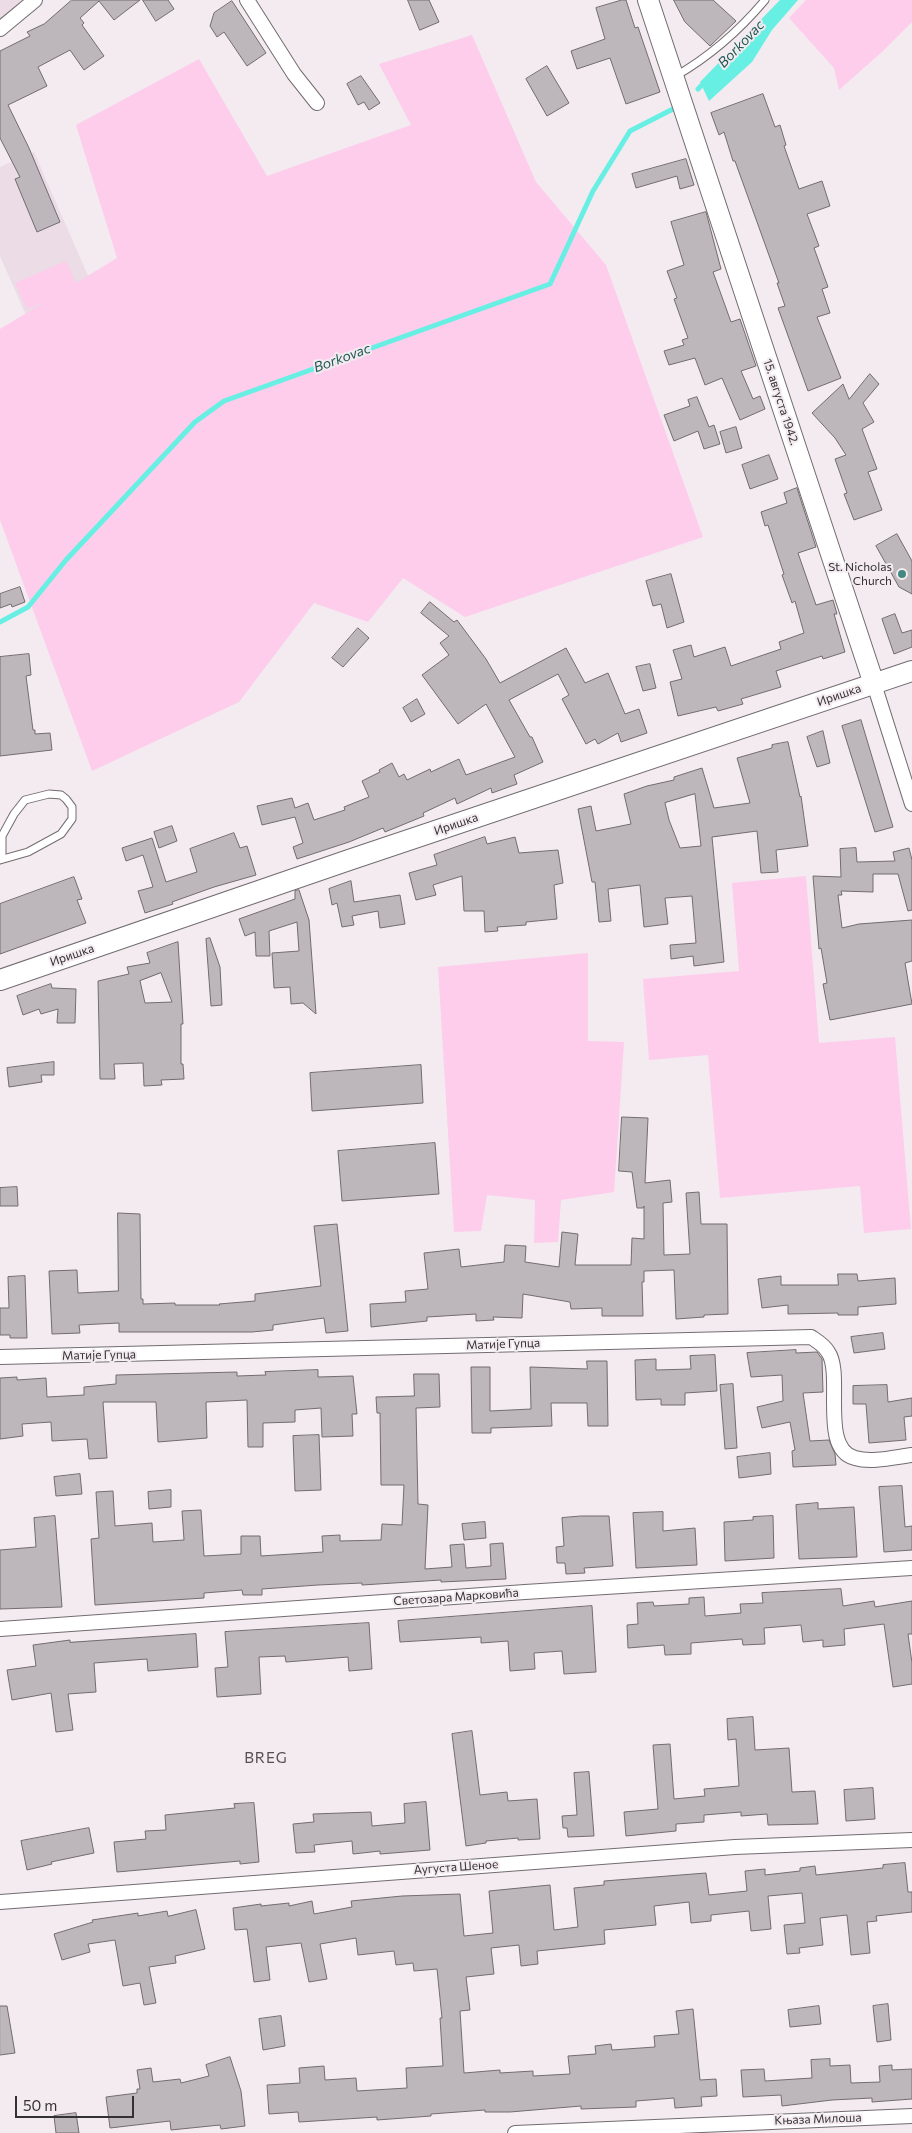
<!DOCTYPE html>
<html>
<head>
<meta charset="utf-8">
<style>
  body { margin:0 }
  #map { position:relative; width:912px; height:2133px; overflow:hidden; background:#f3ebf0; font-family:Commissioner,sans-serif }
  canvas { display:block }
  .scale { position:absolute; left:15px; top:2096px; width:119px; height:22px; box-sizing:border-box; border:2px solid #343133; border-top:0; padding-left:6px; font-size:15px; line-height:18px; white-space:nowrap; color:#343133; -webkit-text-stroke:4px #f3ebf0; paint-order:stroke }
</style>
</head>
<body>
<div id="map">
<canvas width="912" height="2133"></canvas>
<div class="scale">50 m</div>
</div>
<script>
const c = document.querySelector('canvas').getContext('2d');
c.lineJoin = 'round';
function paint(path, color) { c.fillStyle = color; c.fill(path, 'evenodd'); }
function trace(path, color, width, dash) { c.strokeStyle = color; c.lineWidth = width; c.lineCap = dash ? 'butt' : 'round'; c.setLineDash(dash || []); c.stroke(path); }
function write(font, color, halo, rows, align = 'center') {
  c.font = font + ' Commissioner,sans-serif'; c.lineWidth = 4; c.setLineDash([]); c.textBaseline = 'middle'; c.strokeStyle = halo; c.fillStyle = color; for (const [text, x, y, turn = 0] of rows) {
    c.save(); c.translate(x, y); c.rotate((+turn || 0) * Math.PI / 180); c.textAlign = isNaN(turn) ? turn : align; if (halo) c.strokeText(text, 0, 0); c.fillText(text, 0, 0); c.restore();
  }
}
paint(new Path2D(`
  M0,0h23l-23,19z
  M34,152l113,259 -66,29 -81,-184v-89z`), '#ebdce5');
paint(new Path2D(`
  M806,0h106v22l-29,29 -44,39 -5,-22 -45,-50z
  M472,35l64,147 70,83 97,272 -238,80 -62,-39 -35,44 -54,-19 -75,99 -147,69 -92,-251v-191l45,-27 -18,7 -12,-26 51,-22 10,22 41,-25 -41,-133 123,-66 68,117 144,-51 -32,-61z
  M806,876l13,167 76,-6 16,192 -47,4 -4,-47 -140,12 -12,-143 -59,5 -6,-81 96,-8 -7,-88z
  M588,953v88l36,1 -10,150 -53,8 -3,42 -24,1 1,-43 -48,-5 -6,36 -27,1 -16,-265z`), '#fdcdeb');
paint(new Path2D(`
  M780,0h18l-26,30 -20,32 -43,39 -9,-19z`), '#68efe3');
trace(new Path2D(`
  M698,89l8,-8
  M0,622l28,-15 38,-47 129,-138 29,-21 326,-117 43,-93 37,-60 43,-22`), '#68efe3', 5);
const building = new Path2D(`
  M72,0h68l-26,20 -15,-19 -19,17 4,5 -2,2 22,31 -20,14 -14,-20 -32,17 9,19 -39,19 21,43 31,74 -23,10 -22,-53 5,-2 -20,-39v-87l30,-15 -3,-4 17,-8z
  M143,0h25l6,9 -18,12z
  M408,0h21l10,22 -19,8z
  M622,0h4l9,28 3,-1 22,65 -34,12 -16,-46 -33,11 -6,-18 34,-12 -9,-31z
  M674,0h39l23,21 -26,25 -25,-24z
  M232,1l34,52 -19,13 -23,-34 -7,5 -7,-11 4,-13z
  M547,66l22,37 -22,13 -21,-37z
  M361,76l19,27 -11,7 -5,-8 -6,3 -11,-21z
  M763,94l12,33 5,-2 6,20 -2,1 15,43 23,-8 8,25 -23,8 12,32 -5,2 14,39 -6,2 8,24 -13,4 24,61 -33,13 -30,-83 7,-2 -8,-23h2l-44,-122h-2l-9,-29 -5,3 -8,-22z
  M686,159l8,26 -14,4 -3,-13 -41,12 -4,-14z
  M706,212l15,57 -8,3 18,50 9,-3 16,47 -15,5 12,28 7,-3 5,13 -25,11 -18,-42 -17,7 -10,-27 -26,7 -5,-14 20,-6 -2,-5 6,-2 -14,-39 3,-1 -10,-27 17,-6 -13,-43z
  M870,374l9,10 -16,19 11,19 -12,7 15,40 -9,3 14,38 -28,10 -10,-26 3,-1 -12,-34 11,-4 -11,-17 -23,-25 31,-29 6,15z
  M697,397l12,30 5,-2 6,19 -16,5 -6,-18 -24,10 -10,-26 26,-9 -2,-6z
  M736,427l6,21 -16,5 -6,-21z
  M769,455l9,24 -28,10 -8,-24z
  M797,488l19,59 -18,6 18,52 17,-5 4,14h-3l11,38 -22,7 -1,-3 -46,15 5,16 -40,12 2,5 -25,7 -2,-4 -38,9 -8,-34 12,-3 -9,-29 18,-5 3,12 31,-10 6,19 50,-17 -2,-7 25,-9 -9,-32 -3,2 -10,-28 2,-1 -16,-49 -3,1 -4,-14 26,-9 -3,-10z
  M897,534l15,27v33l-13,-7 -23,-41z
  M671,574l13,48 -17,6 -6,-24 -8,2 -7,-25z
  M20,587l5,15 -13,5 -1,-3 -11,4v-14z
  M430,602l24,20 3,-2 29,39 14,24 66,-35 19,35 23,-10 17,41 14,-5 8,24 -26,9 -3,-9 -20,11 -3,-5 -9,5 -24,-45 7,-4 -11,-21 -49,26 21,37h2l11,25 -29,13 3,9 -25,9 -1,-5 -34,16 -2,-6 -32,15 1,3 -39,16 -2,-4 -34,14 -52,17 -4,-12 10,-4 -8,-26 -33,8 -5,-19 35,-8 3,10 13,-5 6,17 31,-10 -1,-3 25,-10 -7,-16 18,-9 -1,-2 13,-7 7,14 5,-3 3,6 23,-11 1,3 28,-13 7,16 49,-18 -29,-53 -28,20 -36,-49 27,-20 -9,-12 9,-7 -28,-23z
  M895,614l7,19 10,-3v17l-18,7 -12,-35z
  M358,628l11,10 -26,29 -11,-9z
  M29,654l2,21 -5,1 7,54h2v4l15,-1 2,17 -52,6v-99z
  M650,664l6,24 -13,3 -7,-24z
  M417,699l8,15 -14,8 -8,-14z
  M861,720l32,107 -18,5 -33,-106z
  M823,731l7,32 -13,4 -10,-30z
  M788,742l12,55 1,-1 7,50 -32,4 2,22 -17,1 -4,-42 -45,6 12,125 -30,4 -1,-10 -22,3 -1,-14 26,-2 -4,-47 -27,2 3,26 -24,3 -4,-42 -32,4 3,32 -12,1 -4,-40h-3l-14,-73 13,-3 5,25 35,-7 -7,-30 23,-8 27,-6v-3l28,-9 12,40 36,-5 -13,-45 35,-10v-3zM695,794l6,52 -21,2 -11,-28 -4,-17z
  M172,826l5,15 -18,7 -5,-16z
  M234,833l6,15 7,-2 9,29 -42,12 -42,15 1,2 -28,9 -7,-22 15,-4 -10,-32 -17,6 -4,-13 30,-10 14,44 31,-10 -7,-23z
  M485,837l2,7 28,-7 4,16 39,-3 5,33 -9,2 3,34 -31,3v3l-29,2 1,4 -13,1 -1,-21h-20l-2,-35 -29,9 3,10 -20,5 -7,-27 28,-8 -3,-10z
  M856,848l1,14 38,-1 -2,-9 16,-4 3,12v50l-4,1 -10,-37h-25v18l-32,-1 1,4h-4l4,33 17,-4 53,-4v41l-7,2 7,41 -82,16 -7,-36 4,-1 -6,-35 -2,1 -6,-73 28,1 -1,-28z
  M74,877l8,22 -5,1 9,23 -86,31v-50z
  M351,881l3,21 46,-7 5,29 -25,4 -2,-17 -26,5 2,9 -12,2 -5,-24 -5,2 -3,-16z
  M299,890l10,30 7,94 -13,-11 -12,1 -1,-17 -16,1 -2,-35 27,-2 -2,-29 -28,9 1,25h-14l-1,-24 -10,4 -6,-17 56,-20v-8z
  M210,938l10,29 2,38 -11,1 -5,-67z
  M178,942l5,82h-2v40h2l1,15 -23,1 1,5 -18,1 -1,-23 -29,1 1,15h-15l-2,-98 31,-7 -2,-7 23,-4 -3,-10zM161,973l11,29 -27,1 -5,-22z
  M51,984l1,4 24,1 -1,34h-18l1,-14 -17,5 -2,-5 -16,6 -6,-19z
  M54,1062v13h-13l1,7 -33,5 -2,-19z
  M421,1065l2,38 -111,8 -2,-38z
  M622,1117l26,1 -3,65 25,-3 2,22 -9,1 1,52 26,-1 -4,-61 13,-1 2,32h26l1,90 -24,1v2l-28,2 -2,-49 -30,1v11h-2l1,34h-41v-8l-31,1 -1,-7 -47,-8 -1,24 -29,-1 1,3 -18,1v-7l-49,3v4l-56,6 -1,-23 36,-2 -1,-11 23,-2 -4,-36 35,-4 2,18 43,-5 1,-17 21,1 -1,16 34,5 3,-35 16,2 -3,31h56l1,-27 12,1v-33l-1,2h-6l-5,-36 -13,-1z
  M435,1143l4,51 -97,7 -4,-50z
  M17,1187l1,19h-18v-18z
  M118,1213l22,1 1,85h2v5l32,-1v2h45l-1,-1 36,-3v-7l66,-8 -7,-60 23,-2 11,107 -22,2 -2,-15 -51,7v5l-21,2h-133v-9l-40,2 1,8 -28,1 -3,-63 28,-1 1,23 40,-2z
  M838,1274h19l1,7 37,-3 1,26 -38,3v8h-20v-2l-50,1v-9l-26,3 -4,-29 23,-3v9h57z
  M25,1276l2,62h-17v-3h-10v-27h9l-1,-31z
  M883,1333l2,16 -31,4 -3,-16z
  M796,1350v3l21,-1 5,7 1,33 -20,1 7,48 19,-1 6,14 1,11 -43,2 -1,-16 3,-1 -5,-28 -28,6 -5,-21 26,-6 -1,-26 -31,2 -4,-24z
  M715,1355l2,36 -32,2v12h-24v-6l-25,1 -1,-40 21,-1v11l35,-1 -1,-13z
  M587,1361h20l1,65h-20l-1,-23h-36l1,23 -61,2v5h-19l-1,-66h19v44l41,-2 -1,-42 57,2z
  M318,1370v7l35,-1 4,38h-5l1,22 -31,1 -1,-29 -26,2v12l-32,1v24h-15l-1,-47 -41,2 1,36 -49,4 -2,-40h-53l4,56 -18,1 -2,-20 -35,2 -1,-19 -29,2 1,12 -23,3v-61l17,-1v3l29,-2 1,19 37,-2v-8l32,-3v-9l121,-3v4l29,-1 -1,-3z
  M414,1374h25l1,33 -24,1 2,96 10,1 -3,64 27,-2 -2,-22 14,-1 2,24 25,-2 -1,-22 13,-1 3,36 -65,3v-2l-79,5v-2l-44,2 -56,4v6h-19l-1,-5 -38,3v5l-109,7 -4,-66 8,-1 -3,-46 17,-1 2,35 37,-3 1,19 31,-2 -2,-29 19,-1 3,46 37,-2v-18h19l1,20 62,-4 -1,-16 18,-1v6l41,-1 1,-16 20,1 2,-40h-23l-1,-72h-3l-1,-16 38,-1z
  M733,1384l4,64 -12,1 -5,-64z
  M887,1385l1,17 24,-4v18l-8,1 2,23 -37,3 -3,-39h-13v-18z
  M319,1435l2,55 -26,1 -2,-55z
  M770,1453l1,21 -32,4 -2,-21z
  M80,1474l2,20 -26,2 -2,-19z
  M902,1486l3,41 7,-1v24l-28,2 -5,-65z
  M171,1490v17l-22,2 -1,-17z
  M818,1503v6l36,-2 3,50 -58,2 -3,-54z
  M663,1512v19l32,-3 2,37 -61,3 -3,-55z
  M55,1516l7,91 -62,2v-59l36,-3 -2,-29z
  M581,1516h28l4,50 -29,2 1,5 -19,1 -1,-11h-8l-1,-16 8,-1 -2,-28z
  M773,1516l1,42 -49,3 -1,-39 29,-2v-3z
  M485,1522l1,16 -22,2 -2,-16z
  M841,1589l2,17 31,-5 1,6 37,-6v33h-4l4,29v21l-19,3 -9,-63 -40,5 1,16 -22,2v-7l-20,2 -2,-17 -37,3 1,16 -22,1 -1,-6 -51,4v11l-26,1 -1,-10 -36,3 -1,-23 11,-1 -1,-21 16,-1 1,4 35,-2v-6l15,-1 1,19 36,-3 -1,-9 23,-1 -1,-10z
  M592,1606l4,66 -32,2 -2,-23 -28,2 1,16 -25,2 -2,-30 -27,2v-6l-81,5 -2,-21z
  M369,1623l3,46 -23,2 -1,-14 -62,5 -1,-6 -26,1 2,37 -44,3 -2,-29 13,-1 -3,-35z
  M196,1634l2,33 -50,4 -1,-12 -53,4 2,29 -28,2 5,36 -17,2 -5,-39 -39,7 -5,-30 29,-4 -3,-21 37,-5v2z
  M753,1717l2,33 34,-2 3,44 23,-1 3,33 -50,1 -1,-11 -26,2v-4l-37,3v7l-28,2v7l-50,5 -2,-24 34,-3 -5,-64 17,-1 4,55 31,-3 -1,-7 35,-3 -3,-47 -8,1 -1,-21z
  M472,1731l8,64 27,-3 1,9 29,-2 3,40 -22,1v-2l-32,3v2l-20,3 -14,-112z
  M589,1772l5,64 -26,1 -1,-9h-4l-1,-12 15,-1 -3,-42z
  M873,1788l2,31 -29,2 -2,-31z
  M426,1802l4,48 -50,4v-3l-27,3 -1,-13 -38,4 1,7 -19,1 -3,-29 21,-2 -1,-8 58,-2 1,14 33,-3 -1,-19z
  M254,1803l5,59 -19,2v-3l-123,11 -3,-30 32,-3 -1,-8 21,-1 -1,-15 70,-7 -1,-4z
  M89,1828l5,25 -43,9 1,2 -25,6 -6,-29z
  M905,1863l3,29h4v20l-36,4 1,5 -10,1 3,31 -19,2 -4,-40 -27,3 3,27 -24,3 1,5 -13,1 -3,-29 21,-2 -3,-30 -34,3 3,33 -20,2 -2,-20 -38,4v6l-20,2 -2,-21 -35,4 2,19 -52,5 1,14 -68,7 1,13 -17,2 -2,-21 -28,3 3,26 -28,3 4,33 -10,1 4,62 36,-3v3l33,-2v5l37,-2 -2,-18 28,-2 -1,-8 16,-2 1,6 43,-3 -1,-11 25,-2 -3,-23 17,-2 7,71 16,-1 1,17 -16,1 1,9 -27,2 -1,-10 -38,3v6l-55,2v-3l-71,6h-25v-2l-54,4v2l-54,4v-3l-78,5 -1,-10 -29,2 -2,-29 33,-2 -1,-15 25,-2 1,14 31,-2 1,13 50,-3 -1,-20 37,-2 -3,-48h2l-5,-49 -23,2 -1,-8 -17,2 -2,-14 -36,4 -2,-17 -36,6 7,35 -18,3 -8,-39 -35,4 4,33 -16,2 -7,-53 -12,1 -2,-22 28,-4v2l28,-3v3l23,-5 2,13 38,-7 -1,-6 51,-5 58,-2 4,42 29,-3 -4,-42 61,-6 4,45 24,-3 -4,-39 30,-3v-4l102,-8 3,22 38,-4 -2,-20 20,-2v6l35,-4v-3l15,-2 1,9 67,-7v-3z
  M196,1910l9,39 -30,7 1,7 -27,4 7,36 -12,2 -4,-22 -17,3 -8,-46 -27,4 2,8 -28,8 -8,-26 39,-12 -1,-2 46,-7v3l29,-5 1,5z
  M888,2004l3,36 -14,2 -4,-36z
  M0,2006h7l8,47 -15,2z
  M819,2006l2,18 -31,3 -2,-17z
  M281,2016l4,30 -22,4 -4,-31z
  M230,2057l11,34 4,35 -24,3 -1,-4 -49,5 -1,-9 -60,7 -4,-31 31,-4v-4h3l-3,-19 14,-2 2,14 27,-3 1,4 28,-7 -3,-11z
  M830,2059v7l20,-1 1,18 29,-1 -1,-16 13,-1v5l20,-1v30l-40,3v-4l-40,2 -50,6 -1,-11 -38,2 -2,-27 23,-1 1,12 47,-3 -1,-18z
  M76,2113l3,20h-23l-2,-17z`);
paint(building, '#bdb6ba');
trace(building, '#726c6f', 1);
const lane = new Path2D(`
  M674,77c35,-20 65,-46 91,-77
  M0,860l28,-8 33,-18 11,-15v-12l-6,-8 -5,-4 -12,-1 -24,6 -11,14 -12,22v23`);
const street = new Path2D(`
  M247,0l47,74 23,29
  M0,29l35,-29
  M874,684l38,120
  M0,1357l811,-20c6,4 13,8 17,15 16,22 -9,97 27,106 17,5 40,-1 57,-3
  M0,1629l525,-37 387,-24
  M0,1902l735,-55 177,-7
  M515,2133l397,-17`);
const secondary = new Path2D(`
  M648,0l226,684
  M0,980l349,-120 563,-189`);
trace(lane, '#726c70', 9);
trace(street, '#726c70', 16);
trace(secondary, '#726c70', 22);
trace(lane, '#fff', 7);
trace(street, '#fff', 14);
trace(secondary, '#fff', 20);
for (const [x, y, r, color] of [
  [902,574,5,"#438982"]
]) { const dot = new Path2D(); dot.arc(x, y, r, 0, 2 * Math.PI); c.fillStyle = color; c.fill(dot); trace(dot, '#f3ebf0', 2); }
write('12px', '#343133', '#f3ebf0', [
  ["15. августа 1942.",781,402,72],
  ["Иришка",839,695,-19],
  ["Иришка",456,824,-19],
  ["Иришка",72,955,-19],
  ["Матије Гупца",503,1344,-2],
  ["Матије Гупца",99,1355,-1],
  ["Светозара Марковића",456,1597,-4],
  ["Аугуста Шеное",456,1867,-4],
  ["Књаза Милоша",818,2119,-2]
]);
write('12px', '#343133', '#f3ebf0', [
  ["St. Nicholas",892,567],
  ["Church",892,581]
], 'right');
write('italic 14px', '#205954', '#f3ebf0', [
  ["Borkovac",741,44,-46],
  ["Borkovac",342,358,-20]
]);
c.letterSpacing = '1px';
write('15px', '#544e52', '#f3ebf0', [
  ["BREG",266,1758]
]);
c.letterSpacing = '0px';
</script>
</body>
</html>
